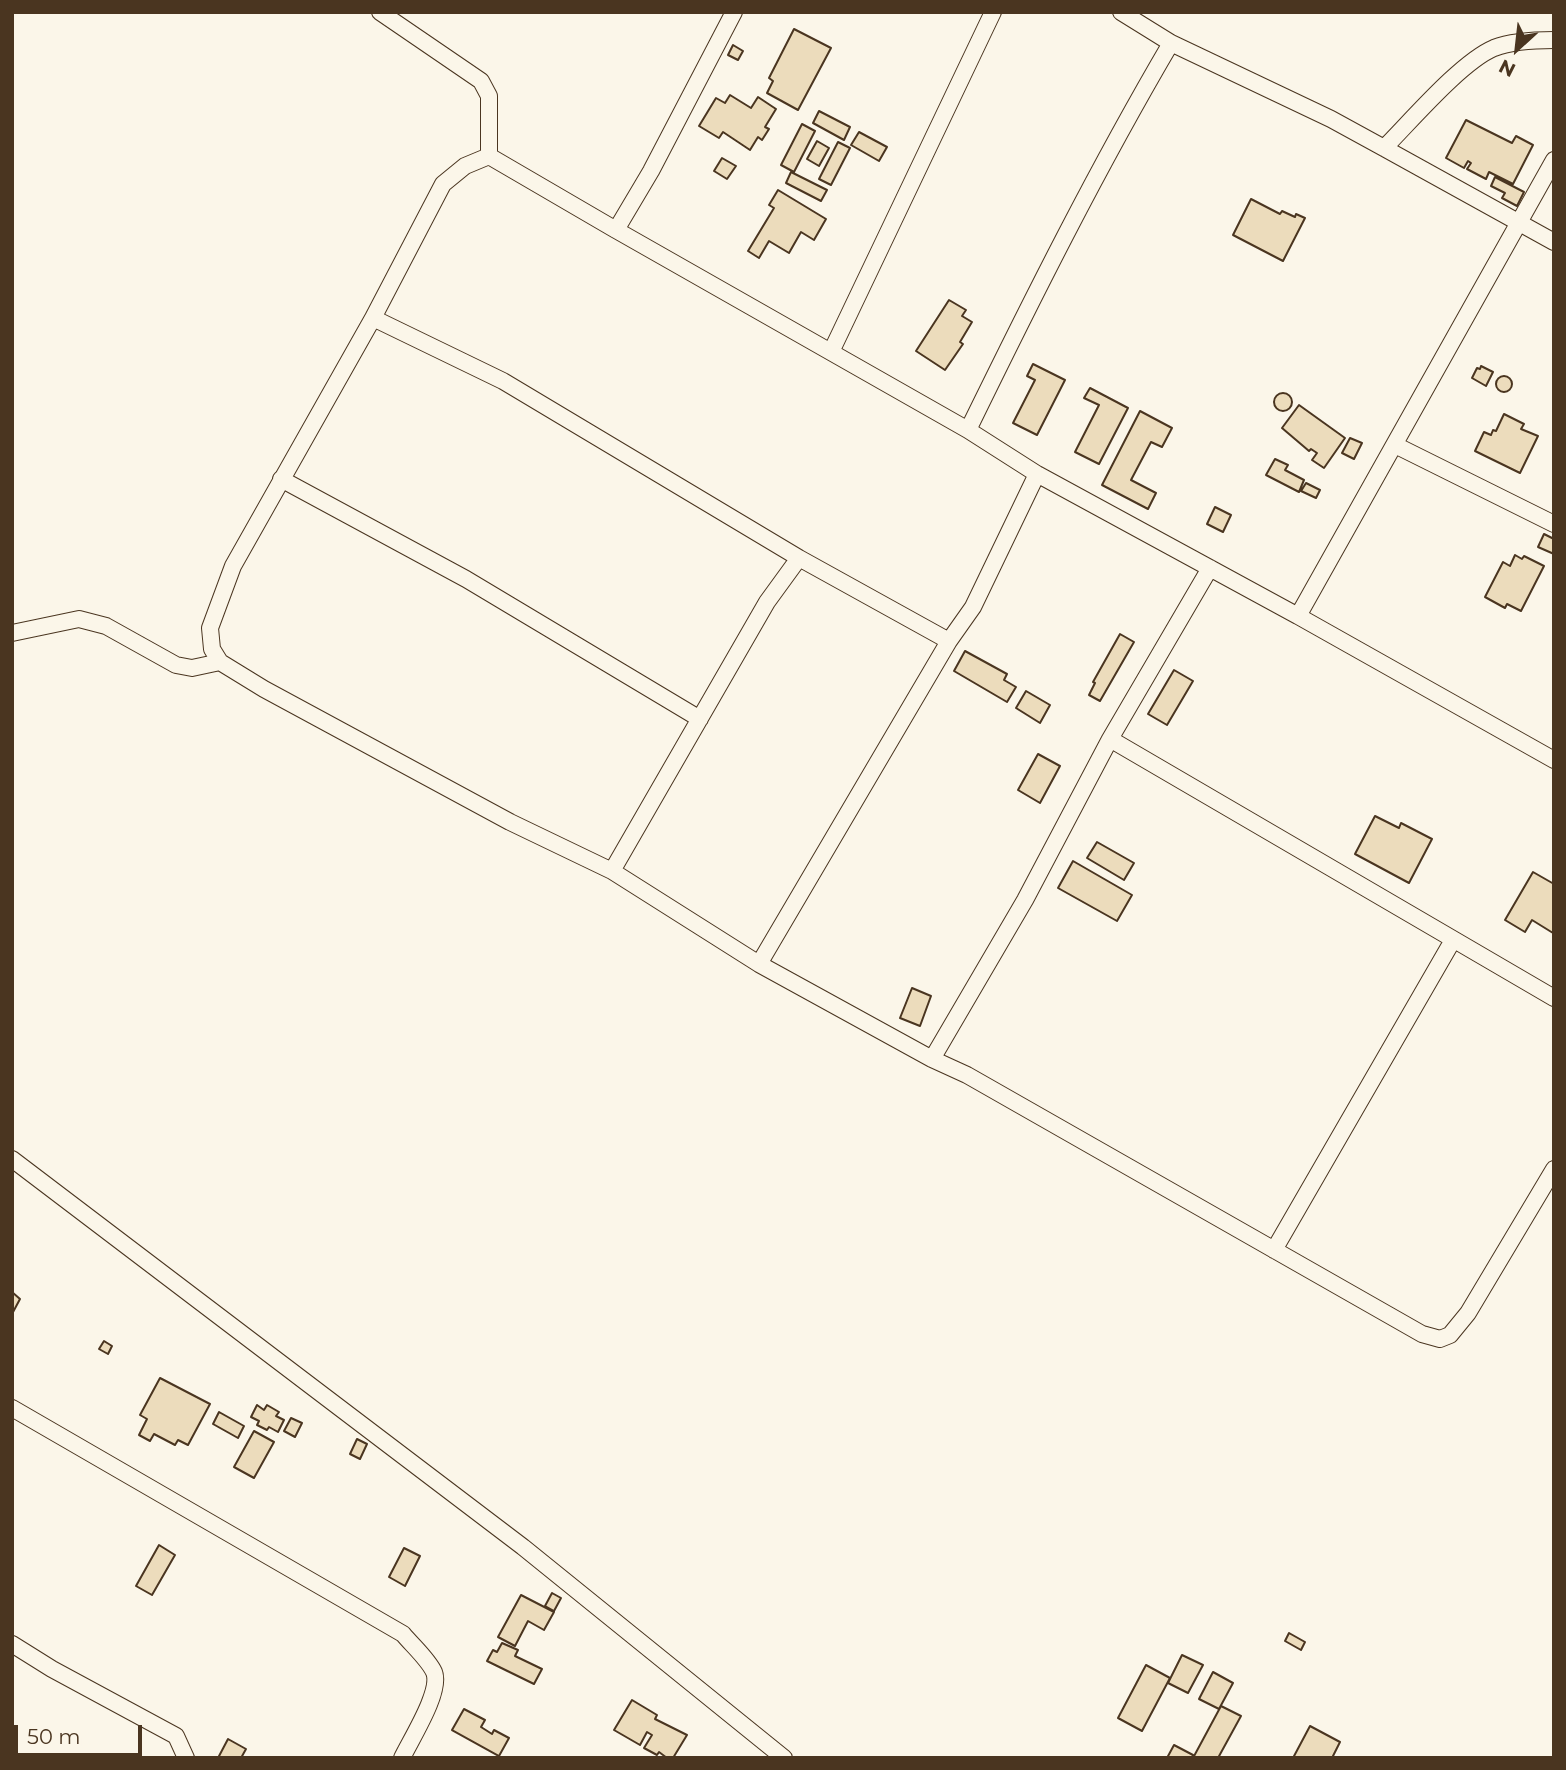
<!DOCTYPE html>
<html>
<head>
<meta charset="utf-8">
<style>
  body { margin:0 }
  #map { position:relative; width:1566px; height:1770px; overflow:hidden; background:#fbf6e9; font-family:Montserrat,sans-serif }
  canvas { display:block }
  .frame { position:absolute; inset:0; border:14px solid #4a3520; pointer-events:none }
  .north { position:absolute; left:1482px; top:14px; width:70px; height:70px; -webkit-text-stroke:5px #fbf6e9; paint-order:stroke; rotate:207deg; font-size:19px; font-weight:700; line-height:28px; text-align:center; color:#4a3520 }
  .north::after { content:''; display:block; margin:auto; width:24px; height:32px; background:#4a3520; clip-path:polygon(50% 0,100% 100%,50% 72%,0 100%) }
  .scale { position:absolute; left:14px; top:1725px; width:128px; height:32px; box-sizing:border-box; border:4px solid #4a3520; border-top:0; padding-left:9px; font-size:21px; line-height:24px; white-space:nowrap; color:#4a3520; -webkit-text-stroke:5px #fbf6e9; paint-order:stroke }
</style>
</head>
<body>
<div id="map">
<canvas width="1566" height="1770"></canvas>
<div class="frame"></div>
<div class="north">N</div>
<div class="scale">50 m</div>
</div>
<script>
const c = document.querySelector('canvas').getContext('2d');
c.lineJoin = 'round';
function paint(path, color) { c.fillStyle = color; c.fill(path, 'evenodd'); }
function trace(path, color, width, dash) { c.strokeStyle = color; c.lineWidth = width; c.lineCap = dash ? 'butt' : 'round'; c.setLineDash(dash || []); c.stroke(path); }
const building = new Path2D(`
  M794,29l37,19 -33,62 -31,-17 6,-12 -4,-3z
  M733,45l10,6 -5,9 -10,-5z
  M730,95l21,13 7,-11 18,12 -11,18 4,2 -7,11 -4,-3 -8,13 -27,-18 -4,6 -20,-12 17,-28 9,5z
  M819,111l31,16 -6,13 -31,-17z
  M1466,120l46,23 4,-7 17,9 -20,39 -24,-12 -3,7 -19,-10 4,-6 -3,-2 -4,7 -18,-10z
  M802,124l13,7 -21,41 -13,-7z
  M859,132l28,15 -8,14 -28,-16z
  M817,141l12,7 -10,18 -12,-7z
  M838,142l12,6 -19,37 -12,-6z
  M722,158l14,8 -9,13 -13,-8z
  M791,172l36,18 -6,11 -35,-18z
  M1495,177l29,15 -7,14 -15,-8 3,-5 -14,-7z
  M778,190l48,29 -12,21 -13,-8 -12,21 -20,-12 -10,17 -11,-7 26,-43 -5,-3z
  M1251,199l29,15 2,-3 13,6 1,-3 9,4 -22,43 -50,-26z
  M949,300l17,10 -4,6 10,6 -12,20 3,2 -18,26 -29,-19z
  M1033,364l32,16 -28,55 -24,-12 22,-43 -8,-4z
  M1481,366l12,6 -7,14 -14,-8 5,-10 3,1z
  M1496 384a8 8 0 1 1 16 0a8 8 0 1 1-16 0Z
  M1090,388l38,20 -29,56 -24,-12 24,-47 -15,-7z
  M1274 402a9 9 0 1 1 18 0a9 9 0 1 1-18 0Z
  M1299,405l46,33 -21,30 -12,-8 5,-7 -6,-4 -2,2 -27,-23z
  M1140,411l32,17 -10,19 -11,-5 -20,38 25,13 -8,16 -46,-24z
  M1504,414l20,10 -3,5 17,7 -18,37 -45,-22 9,-19 7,3 2,-5 3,1z
  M1350,438l12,5 -8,16 -12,-6z
  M1275,459l13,6 -3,5 19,10 -5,12 -33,-17z
  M1306,483l14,7 -4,8 -15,-7z
  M1215,507l16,8 -8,17 -16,-8z
  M1544,534l10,5v15l-16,-7z
  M1515,555l7,4 2,-3 20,10 -23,45 -14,-7 -2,4 -20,-11 18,-35 7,4z
  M1120,634l14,8 -34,59 -11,-6 6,-12 -2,-1z
  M965,651l42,23 -3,6 12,7 -9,15 -53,-31z
  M1174,670l19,11 -26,44 -19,-11z
  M1026,691l24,14 -10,18 -24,-15z
  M1038,754l22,12 -20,37 -22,-13z
  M1375,816l24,12 2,-5 31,16 -23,44 -54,-29z
  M1097,842l37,21 -10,17 -37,-22z
  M1073,861l59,34 -15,26 -59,-33z
  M1533,872l21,12 -1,49 -21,-13 -7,12 -20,-12z
  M912,988l19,8 -11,30 -20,-8z
  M12,1292l8,7 -8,15z
  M104,1341l8,5 -4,8 -9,-5z
  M160,1378l50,26 -22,41 -10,-5 -3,5 -21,-11 -4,7 -11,-6 8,-16 -7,-4z
  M257,1405l7,5 3,-5 12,7 -3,4 8,4 -6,12 -9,-5 -2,3 -10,-5 2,-4 -8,-4z
  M219,1412l25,14 -6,12 -25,-14z
  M291,1418l11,5 -7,14 -11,-6z
  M254,1431l20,11 -20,36 -20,-11z
  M357,1439l10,5 -7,15 -10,-5z
  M159,1545l16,10 -23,40 -16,-9z
  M404,1548l16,8 -15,30 -16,-9z
  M552,1593l9,5 -7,13 -9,-5z
  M521,1595l33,17 -10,18 -16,-9 -13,25 -17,-9z
  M1289,1633l16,9 -4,8 -16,-9z
  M502,1643l16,7 -3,6 27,13 -8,15 -47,-23 6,-11 4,2z
  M1182,1655l21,10 -15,28 -20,-10z
  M1146,1665l24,13 -28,53 -24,-13z
  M1213,1672l20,11 -14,26 -20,-10z
  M632,1700l25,15 -2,4 32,16 -14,23h-6l-8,-6 -2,3 -13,-7 8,-13 -5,-3 -7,13 -26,-15z
  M1221,1706l20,10 -23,42h-25z
  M464,1709l21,11 -4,7 11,7 2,-4 15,8 -10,18 -47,-26z
  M1310,1726l30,16 -8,16h-39z
  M228,1739l18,10 -5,9h-23z
  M1174,1745l19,10 -1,3h-25z`);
paint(building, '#ecdcbc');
trace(building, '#4a3520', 2);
const street = new Path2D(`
  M380,12l101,69 8,15v60l127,74 35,-59 83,-159
  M1121,12l50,31 160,76 53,29 170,94
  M1384,148c27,-27 77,-86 110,-100 18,-7 41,-8 60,-8
  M1554,160l-256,456 256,144
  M616,230l352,200 69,44 261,142
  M373,318l70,-134 22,-18 24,-10
  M831,352l162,-340
  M968,430c64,-131 129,-261 203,-387
  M1395,445l159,79
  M281,479l185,100 234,140
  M799,558l-32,44 -155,269 147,93 173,95
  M1210,568l-100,171 444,259
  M12,633l67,-14 27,7 70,39 16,3 28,-6
  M1110,739l-85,161 -93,159 35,16 455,259 18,5 10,-4 18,-22 86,-144
  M612,871l-102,-49 -246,-133 -44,-27 -8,-13 -2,-21 23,-62 140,-248 130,63 296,177 150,83
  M759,964l190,-323 24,-34 64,-133
  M12,1159l511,388 261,211
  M1274,1250l179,-310
  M12,1408l391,226c9,11 25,25 31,38 8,19 -23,67 -32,86
  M12,1644l40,25 124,67 10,22`);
trace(street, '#4a3520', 18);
trace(street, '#fbf6e9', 16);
</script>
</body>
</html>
